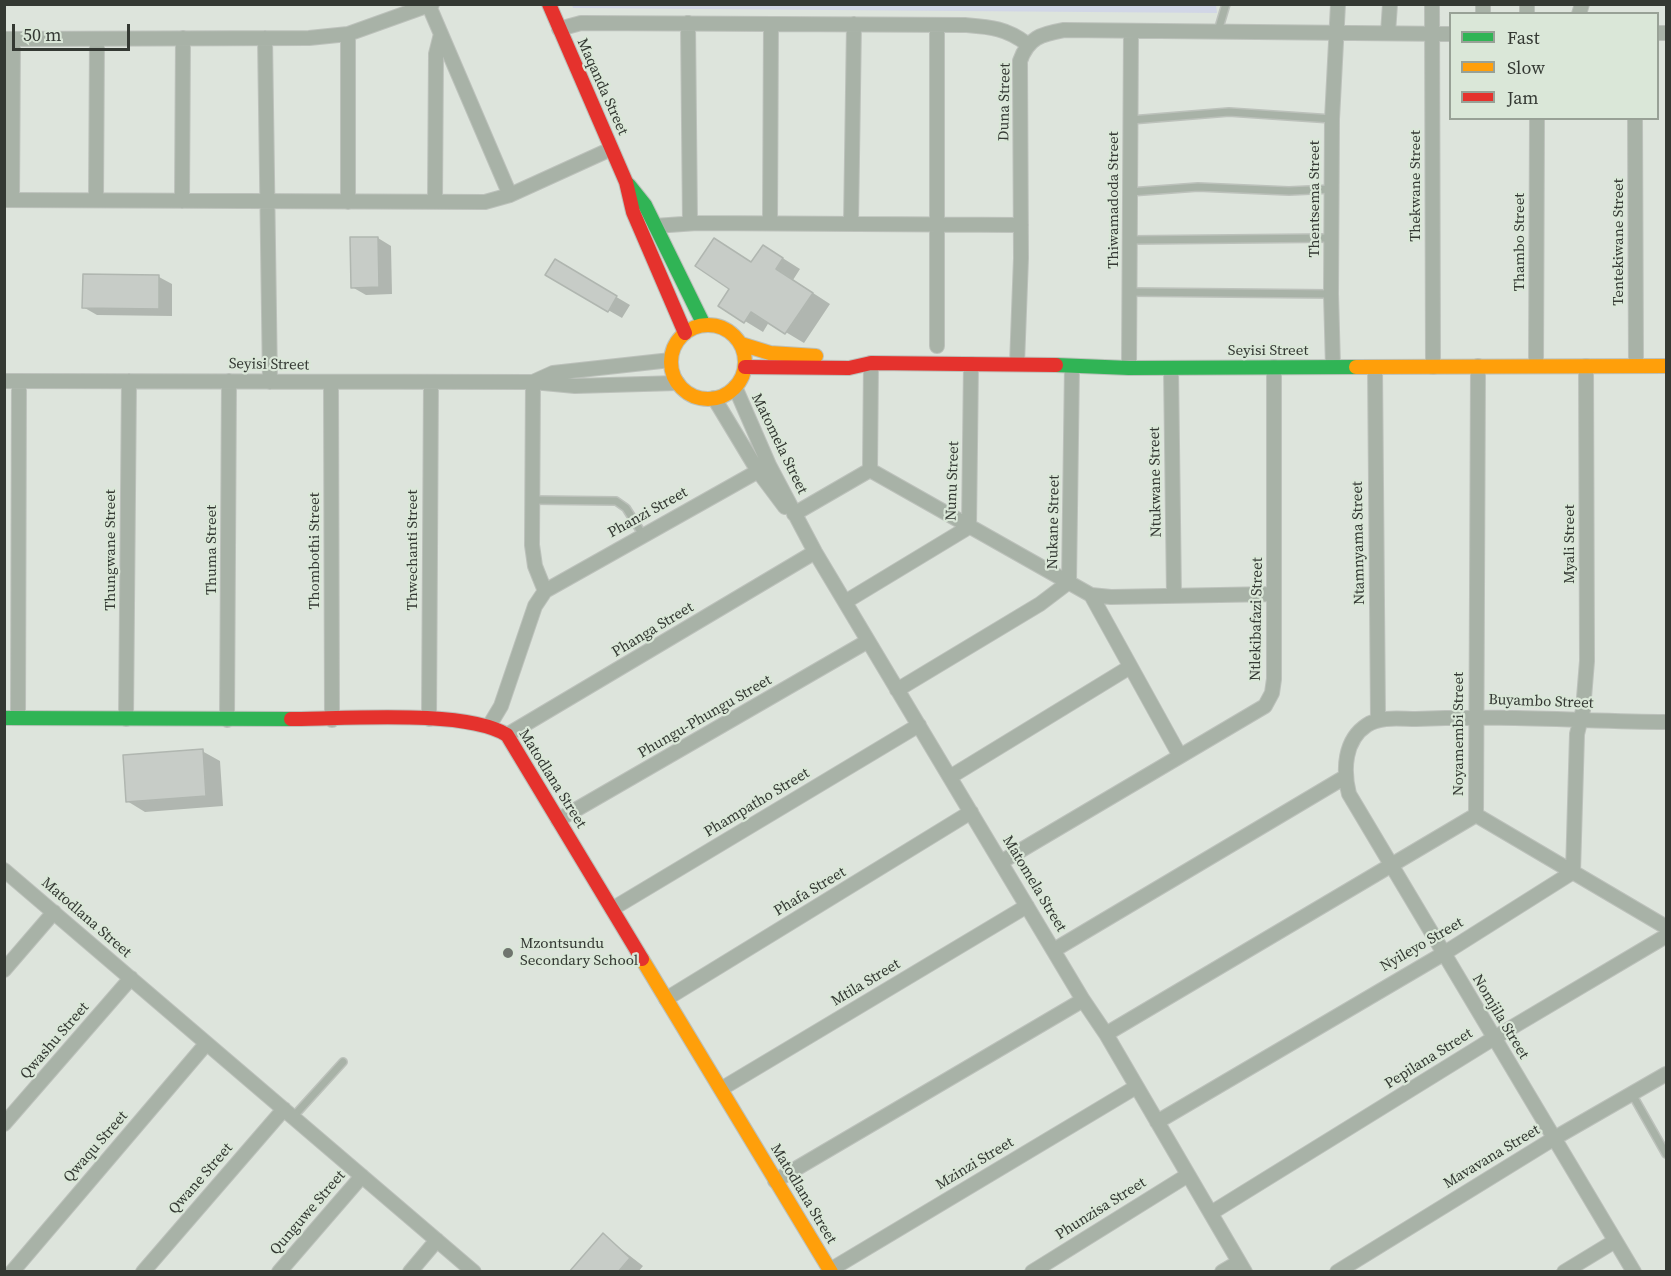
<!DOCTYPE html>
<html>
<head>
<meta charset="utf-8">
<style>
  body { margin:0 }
  #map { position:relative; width:1671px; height:1276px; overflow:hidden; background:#dde4dc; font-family:"Source Serif 4",serif }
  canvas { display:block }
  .frame { position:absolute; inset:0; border:6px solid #343933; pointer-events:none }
  .legend { position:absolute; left:1449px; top:12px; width:210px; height:108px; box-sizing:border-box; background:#dae7d8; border:2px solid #98a196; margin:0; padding:8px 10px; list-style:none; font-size:18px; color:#343933 }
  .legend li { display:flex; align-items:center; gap:12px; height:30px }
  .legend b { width:30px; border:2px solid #98a196 }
  .scale { position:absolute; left:12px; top:24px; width:118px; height:27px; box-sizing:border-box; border:3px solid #343933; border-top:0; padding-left:8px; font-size:18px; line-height:21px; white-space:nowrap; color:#343933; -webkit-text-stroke:4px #dae7d8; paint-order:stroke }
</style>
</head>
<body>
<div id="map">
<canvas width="1671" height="1276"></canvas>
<div class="frame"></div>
<ul class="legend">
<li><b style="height:8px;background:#30b455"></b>Fast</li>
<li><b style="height:8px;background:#ff9f0a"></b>Slow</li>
<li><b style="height:8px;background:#e5322d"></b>Jam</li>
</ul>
<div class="scale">50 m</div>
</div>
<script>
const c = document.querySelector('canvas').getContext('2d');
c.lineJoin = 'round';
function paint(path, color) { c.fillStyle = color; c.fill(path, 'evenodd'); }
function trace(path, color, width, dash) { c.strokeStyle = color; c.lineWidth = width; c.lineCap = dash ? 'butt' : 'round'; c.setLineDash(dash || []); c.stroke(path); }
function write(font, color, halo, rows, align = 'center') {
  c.font = font + ' "Source Serif 4",serif'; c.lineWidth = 4.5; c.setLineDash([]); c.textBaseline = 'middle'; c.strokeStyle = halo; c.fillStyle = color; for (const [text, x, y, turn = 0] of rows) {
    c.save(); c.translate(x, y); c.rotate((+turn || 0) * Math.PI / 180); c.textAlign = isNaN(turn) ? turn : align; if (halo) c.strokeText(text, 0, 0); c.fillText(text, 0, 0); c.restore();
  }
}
paint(new Path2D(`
  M1216,5l1,8 -644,-5 -1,-3z`), '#d1d6e6');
paint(new Path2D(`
  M378,238l13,8 1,48 -26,1 -14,-8z
  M781,257l19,12 -7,11 37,24 -26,39 -35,-21 -6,10 -18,-11 7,-58z
  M555,261l75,44 -8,13 -75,-43z
  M159,277l13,7v32l-75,-1 -14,-8z
  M202,751l18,10 3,45 -78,6 -18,-11z
  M603,1235l40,31 -5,6h-67z`), '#0003');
const building = new Path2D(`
  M350,237h28l1,50 -28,1z
  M714,238l37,24 12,-17 20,13 -7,11 37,24 -28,41 -34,-22 -7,11 -26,-17 11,-17 -34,-23z
  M555,259l62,37 -9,16 -63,-37z
  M83,274l76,1v34l-77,-1z
  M203,749l3,47 -80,6 -3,-47z
  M603,1233l27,25 -12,14h-49z`);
paint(building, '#c7ccc7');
trace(building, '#b0b6b0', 1.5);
const lane = new Path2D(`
  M1218,31l8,-27
  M1131,120l98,-8 103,7
  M1130,192l68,-5 91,4 43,-2
  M1130,240l202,-2
  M1130,292l201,2
  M533,500l83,1 10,7 17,27
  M1632,1094l34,60
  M293,1117l50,-55`);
const street = new Path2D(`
  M1432,4l1,363
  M1483,4v10
  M429,6l81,189
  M1527,14v-10
  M1579,14l3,-10
  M688,23l2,200
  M559,29l22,-6 384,2c25,2 42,3 62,19
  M1388,33l2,-29
  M1658,33h8
  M265,38l5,344
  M4,39l305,-1 39,-4 84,-30
  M1635,118l1,247
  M4,200l481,2 25,-7 101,-46
  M12,200l1,-161
  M96,200l1,-161
  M182,201l1,-163
  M435,201l1,-147 5,-20
  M348,202v-168
  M770,223l1,-199
  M851,224l3,-200
  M655,226l42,-3 324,2
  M937,346v-321
  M1017,364l4,-106 -1,-197c8,-23 21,-27 44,-31l386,4
  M1536,366l1,-248
  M1333,367l-2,-73 1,-175 6,-115
  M1375,367l3,352
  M1129,368l2,-336
  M1171,368l3,228
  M4,381l529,1 42,4 103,-3
  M533,382l-1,163 3,21 10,25
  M533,382l20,-9 118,-13
  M331,383l1,337
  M735,387l34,78 46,87 268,448 23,34 139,238
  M714,398l44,73 27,36
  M870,470l221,125 20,2 163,-3
  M870,470l1,-107
  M794,514l76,-44
  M1091,595l89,161
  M845,602l124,-75 2,-163
  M897,690l143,-86 29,-22 3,-216
  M18,718l1,-337
  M126,719l3,-338
  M429,719l2,-337
  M227,720l2,-339
  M489,726l12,-20 34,-100 10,-15 224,-126
  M507,735l308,-183
  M950,777l180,-110
  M1476,815l2,-449
  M1476,815l190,112
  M558,820l310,-179
  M1001,862l264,-156 7,-13 2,-14v-312
  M4,870l470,402
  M612,909l307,-184
  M1054,950l291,-173
  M4,970l50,-58
  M666,999l305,-187
  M1106,1034l370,-219
  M721,1089l306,-183
  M1157,1122l286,-168 130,-82 4,-138 6,-24 4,-49 -1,-295
  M4,1124l127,-146
  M775,1181l308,-181
  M1211,1213l283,-175 172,-102
  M830,1270l306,-183
  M12,1272l194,-228
  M143,1272l141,-163
  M279,1272l83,-96
  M410,1272l27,-32
  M1032,1272l156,-97
  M1222,1272l17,-10
  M1337,1272l216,-133 113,-65
  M1564,1272l51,-31
  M1634,1272l-285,-478c-6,-24 -5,-54 18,-69 14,-9 33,-6 49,-6 83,-4 167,2 250,3`);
const fast = new Path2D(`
  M629,185l16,20 59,120
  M1056,365l73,3 227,-1
  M4,718l287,1`);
const slow = new Path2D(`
  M671 362a37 37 0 1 1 74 0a37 37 0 1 1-74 0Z
  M741,344l29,9 46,3
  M1356,367l310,-1
  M642,959l189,313`);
const jam = new Path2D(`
  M549,4l77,178 7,30 52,121
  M745,367l104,1 22,-5 185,2
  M291,719c53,0 174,-10 216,16l135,224`);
trace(lane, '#bcc1bb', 10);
trace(street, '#bcc1bb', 16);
trace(fast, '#bcc1bb', 16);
trace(slow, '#bcc1bb', 16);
trace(jam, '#bcc1bb', 16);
trace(lane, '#a8b2a7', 7);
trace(street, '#a8b2a7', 14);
trace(fast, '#30b455', 14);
trace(slow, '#ff9f0a', 14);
trace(jam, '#e5322d', 14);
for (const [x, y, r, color] of [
  [508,953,6,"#6f756e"]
]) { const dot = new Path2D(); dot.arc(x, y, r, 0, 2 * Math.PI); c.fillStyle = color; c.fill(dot); trace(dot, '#dae7d8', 2); }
write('15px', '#343933', '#dae7d8', [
  ["Maqanda Street",602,87,66],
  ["Duna Street",1005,102,-89],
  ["Thekwane Street",1416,186,-90],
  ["Thentsema Street",1315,199,-90],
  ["Thiwamadoda Street",1114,200,-90],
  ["Thambo Street",1520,242,-90],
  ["Tentekiwane Street",1619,242,-90],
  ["Seyisi Street",1268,351],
  ["Seyisi Street",269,365,1],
  ["Matomela Street",779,444,64],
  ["Nunu Street",953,481,-88],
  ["Ntukwane Street",1156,482,-91],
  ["Phanzi Street",648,513,-29],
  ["Nukane Street",1054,522,-89],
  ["Ntamnyama Street",1359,543,-91],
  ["Myali Street",1570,544,-90],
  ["Thungwane Street",111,550,-90],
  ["Thuma Street",212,550,-90],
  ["Thwechanti Street",413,550,-90],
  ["Thombothi Street",315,551,-90],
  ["Ntlekibafazi Street",1257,619,-89],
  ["Phanga Street",653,630,-31],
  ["Buyambo Street",1541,702,2],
  ["Phungu-Phungu Street",705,717,-30],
  ["Noyamembi Street",1459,734,-90],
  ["Matodlana Street",552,779,58],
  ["Phampatho Street",757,803,-31],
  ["Matomela Street",1034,884,59],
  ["Phafa Street",810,892,-31],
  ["Matodlana Street",86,918,41],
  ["Nyileyo Street",1422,945,-30],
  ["Mtila Street",866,983,-31],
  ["Nomjila Street",1500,1017,59],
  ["Qwashu Street",55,1041,-49],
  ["Pepilana Street",1429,1059,-32],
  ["Qwaqu Street",96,1147,-49],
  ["Mavavana Street",1492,1157,-31],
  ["Mzinzi Street",975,1164,-31],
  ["Qwane Street",201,1179,-49],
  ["Matodlana Street",803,1194,59],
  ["Phunzisa Street",1101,1209,-32],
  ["Qunguwe Street",308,1213,-49]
]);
write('15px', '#343933', '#dae7d8', [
  ["Mzontsundu",520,944],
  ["Secondary School",520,961]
], 'left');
</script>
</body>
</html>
